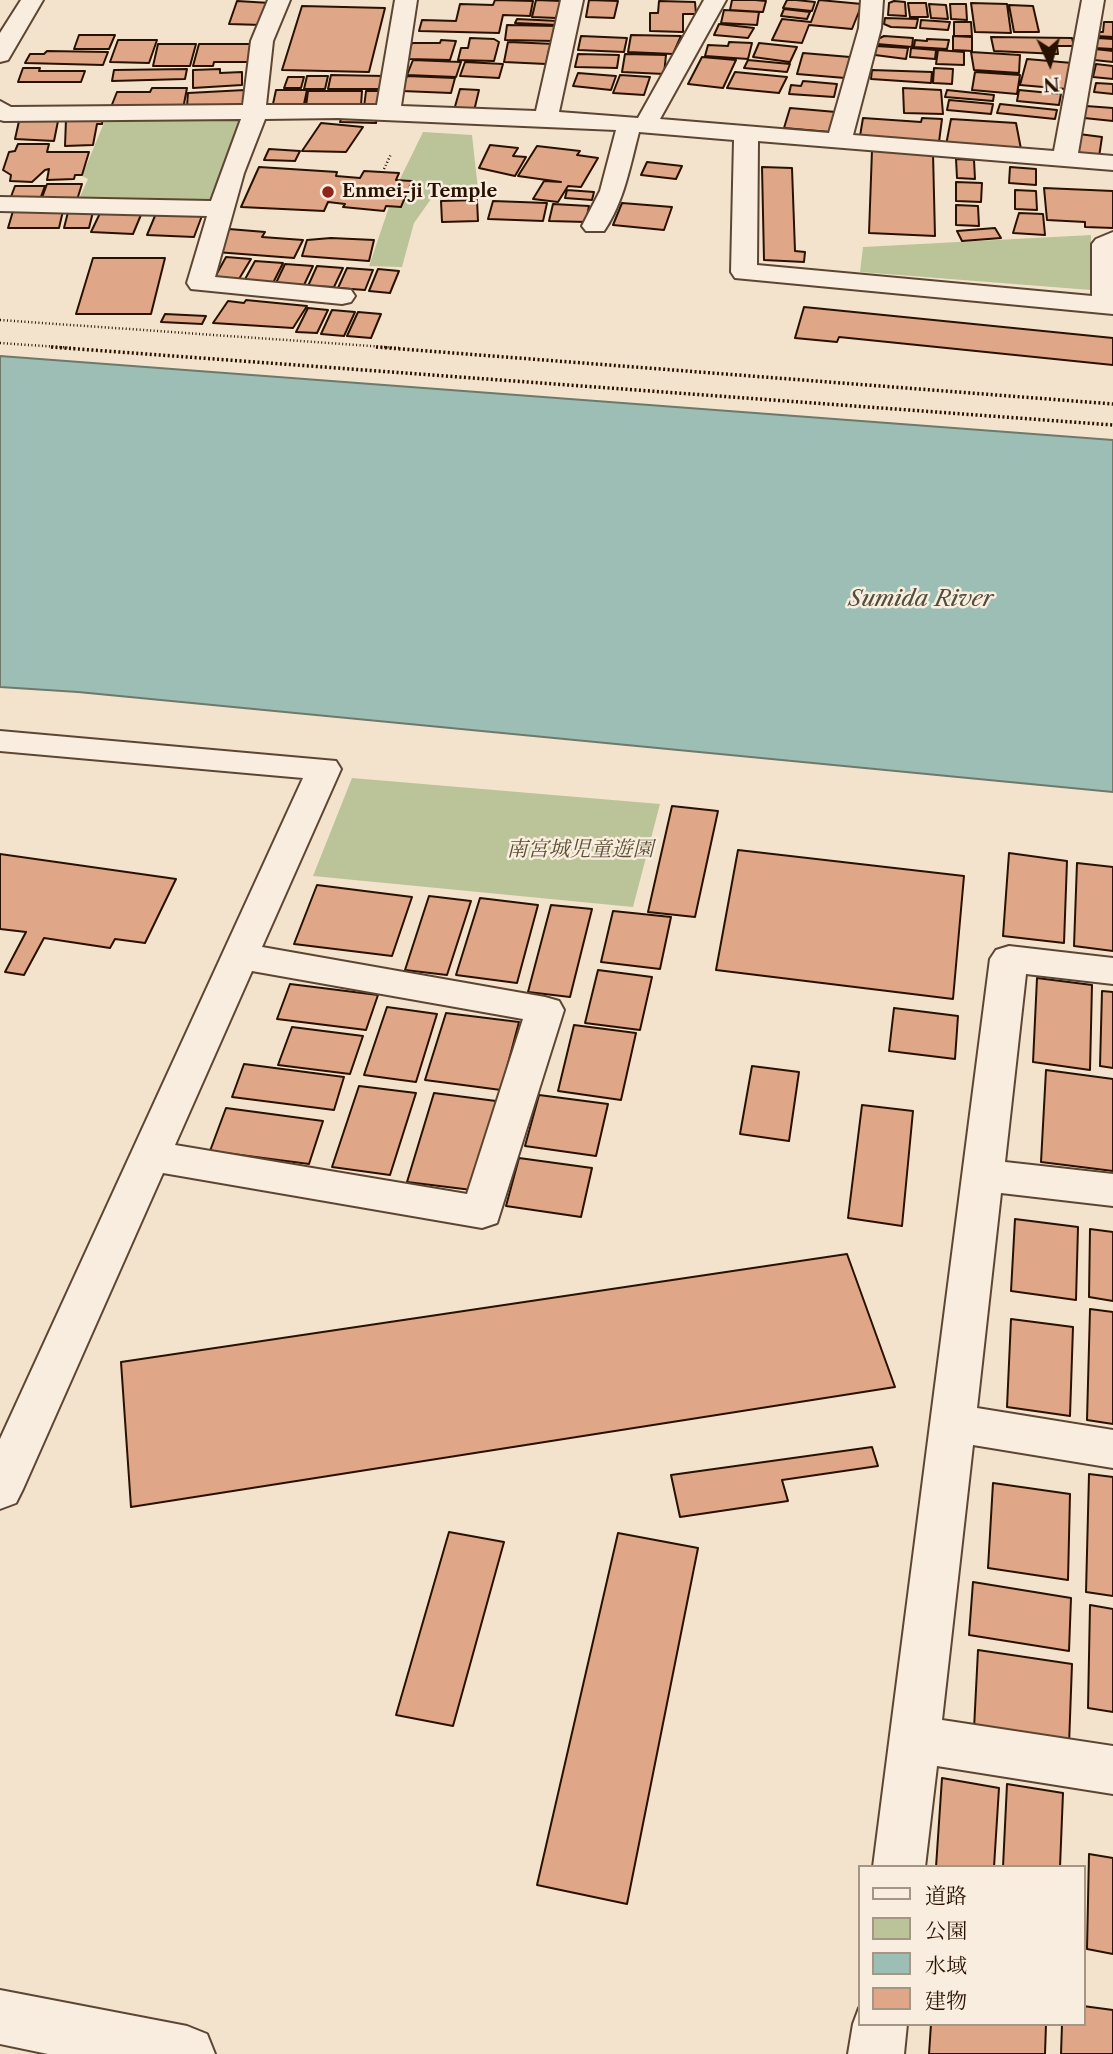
<!DOCTYPE html>
<html>
<head>
<meta charset="utf-8">
<style>
  body { margin:0 }
  #map { position:relative; width:1113px; height:2054px; overflow:hidden; background:#f4e3cc; font-family:"Libre Caslon Text","Noto Serif JP",serif }
  canvas { display:block }
  .legend { position:absolute; left:858px; top:1865px; width:228px; height:161px; box-sizing:border-box; background:#f8edde; border:2px solid #a59585; margin:0; padding:9px 12px; list-style:none; font-size:21px; color:#291100 }
  .legend li { display:flex; align-items:center; gap:14px; height:35px }
  .legend b { width:35px; border:2px solid #a59585 }
  .north { position:absolute; left:1015px; top:28px; width:70px; height:70px; -webkit-text-stroke:5px #f8edde; paint-order:stroke; rotate:176deg; font-size:19px; font-weight:700; line-height:28px; text-align:center; color:#291100 }
  .north::after { content:''; display:block; margin:auto; width:24px; height:32px; background:#291100; clip-path:polygon(50% 0,100% 100%,50% 72%,0 100%) }
</style>
</head>
<body>
<div id="map">
<canvas width="1113" height="2054"></canvas>
<ul class="legend">
<li><b style="height:9px;background:#f8edde"></b>道路</li>
<li><b style="height:19px;background:#bbc498"></b>公園</li>
<li><b style="height:19px;background:#9cbeb4"></b>水域</li>
<li><b style="height:19px;background:#dfa688"></b>建物</li>
</ul>
<div class="north">N</div>
</div>
<script>
const c = document.querySelector('canvas').getContext('2d');
c.lineJoin = 'round';
function paint(path, color) { c.fillStyle = color; c.fill(path, 'evenodd'); }
function trace(path, color, width, dash) { c.strokeStyle = color; c.lineWidth = width; c.lineCap = dash ? 'butt' : 'round'; c.setLineDash(dash || []); c.stroke(path); }
function write(font, color, halo, rows, align = 'center') {
  c.font = font + ' "Libre Caslon Text","Noto Serif JP",serif'; c.lineWidth = 5; c.setLineDash([]); c.textBaseline = 'middle'; c.strokeStyle = halo; c.fillStyle = color; for (const [text, x, y, turn = 0] of rows) {
    c.save(); c.translate(x, y); c.rotate((+turn || 0) * Math.PI / 180); c.textAlign = isNaN(turn) ? turn : align; if (halo) c.strokeText(text, 0, 0); c.fillText(text, 0, 0); c.restore();
  }
}
paint(new Path2D(`
  M248,114l-36,92 -134,-5 10,-22 -6,-3 24,-58z
  M423,132l49,3 7,63 -48,1 -17,24 -12,44 -33,-1 20,-59 13,1 13,-28 -15,-1z
  M1091,235v55l-231,-18 3,-25z
  M352,778l308,26 -27,103 -320,-31z`), '#bbc498');
const water = new Path2D(`
  M0,356l1113,84v352l-1035,-100 -78,-5z`);
paint(water, '#9cbeb4');
trace(water, '#6e796c', 2);
const building = new Path2D(`
  M495,0l38,1 -3,15 -27,-1 -4,18 -80,-2 3,-11 34,1 4,-17 33,1z
  M536,0l25,1 -5,17 -24,-1z
  M589,0l29,1 -4,17 -28,-1z
  M732,0h23l11,1 -3,11 -33,-2z
  M787,0h9l19,2 -3,9 -29,-3z
  M819,0l43,4 -10,25 -43,-4 -7,18 -30,-3 10,-21 29,3z
  M237,1l33,2 -8,22 -33,-1z
  M659,1l36,1 1,12h-13v18l-33,-1v-18h8z
  M894,1l11,1 1,14 -18,-1 1,-12z
  M908,3h18l2,14h-18z
  M971,3l36,1 4,29 -36,-1z
  M929,4l17,1 2,14 -17,-1z
  M950,4h16l1,16 -16,-1z
  M1009,5l24,1 6,26h-25z
  M302,6l83,2 -16,64 -87,-2z
  M784,9l26,3 -3,7 -26,-3z
  M724,10l35,2 -2,13 -36,-2z
  M885,18l33,1 -2,9 -25,-1 -7,-3z
  M517,19l41,2 -1,4 -42,-2z
  M921,20l29,2 -2,8 -28,-2z
  M954,22h17l1,14h-18z
  M1104,22h9v15l-16,-1 1,-4h5z
  M719,24l35,4 -6,10 -34,-3z
  M507,25l50,1 -2,15 -50,-1z
  M79,35h36l-6,14h-35z
  M631,35l50,1 -8,18 -45,-2z
  M581,36l46,2 -3,14 -46,-2z
  M884,36l29,2 -1,9 -35,-3 1,-5z
  M953,36l19,1v14l-19,-1z
  M991,37l81,1 2,8h-17l1,8 -64,-3z
  M470,38l24,1 5,3 -5,19 -36,-1 3,-12h7z
  M1098,38l15,1v10l-18,-1z
  M927,39l22,1 -2,9 -33,-2 1,-7 12,1z
  M118,40h39l-8,23 -39,-1z
  M441,40l15,1 -6,19 -43,-1 5,-16h28z
  M508,42l47,2 -2,6h-4l-3,14 -42,-2z
  M729,42l23,1 -4,16 -43,-3 3,-11 20,1z
  M759,43l38,4 -7,15 -37,-5z
  M158,44h38l-6,22h-37z
  M199,44h53l-4,18h-34l-1,4h-20z
  M876,46l32,2 -2,11 -31,-4z
  M911,48l25,2 -1,9 -25,-2z
  M1095,49l18,2v11l-19,-2z
  M938,50l26,2v13l-28,-1z
  M47,51l61,1 -5,13 -78,-2 5,-9h14z
  M971,52l49,3 -1,18 -45,-3z
  M803,53l47,4 -5,21 -48,-4z
  M578,54l41,1 -2,13 -42,-1z
  M625,54l41,1 -2,19 -42,-2z
  M702,57l34,3 -13,28 -35,-4z
  M1027,59l45,4 -6,26 -46,-4z
  M413,60l48,2 -5,15 -49,-2z
  M748,60l42,4 -3,8 -43,-4z
  M465,62l38,2 -4,14 -39,-2z
  M1096,64l17,2v13l-20,-2z
  M23,68h17l-1,3h46l-4,11h-63z
  M934,68l19,1 -1,15 -19,-1z
  M187,69l-2,10 -73,2 2,-11z
  M220,69v4l22,-1v13l-49,3v-18z
  M872,70l60,2 -1,11 -60,-4z
  M735,72l52,5 -8,16 -52,-5z
  M975,72l45,3 -3,19 -45,-4z
  M578,73l38,3 -5,14 -38,-4z
  M331,75l53,1 -2,13h-54z
  M620,75l30,2 -6,18 -31,-2z
  M307,76h21l-3,13h-21z
  M407,76l48,2 -4,15 -49,-2z
  M288,77h16l-3,11h-17z
  M803,81l34,3 -3,13 -45,-3 2,-9 10,1z
  M1096,83l17,1v10l-19,-2z
  M152,88h35l-4,21 -72,-2 6,-15h33z
  M903,88l38,2 2,24 -39,-1z
  M460,89l19,1 -5,21 -20,-1z
  M245,90l-1,14 -57,2 1,-13z
  M276,90h31l-3,14h-31z
  M947,90l47,5 -1,6 -48,-4z
  M1019,90l42,4 -2,11 -42,-4z
  M308,91h54l-1,15h-55z
  M366,91h17l-3,16h-16z
  M949,100l44,4 -2,10 -44,-4z
  M1000,104l57,6 -2,9 -58,-6z
  M1086,106l27,2v13l-29,-3z
  M790,108l46,4 -6,20 -46,-4z
  M342,116l35,1 -1,6 -36,-1z
  M103,118l-1,6h-5l-4,21 -28,1 1,-27z
  M863,118l58,4 1,-4 20,1 -3,23 -79,-6z
  M951,119l65,4 5,26 -75,-4z
  M19,121h39l-4,20 -39,-2z
  M321,123l42,4 -17,25 -44,-1z
  M1079,134l23,3 -3,20 -24,-3z
  M18,144h31l-2,8h42l-7,23h-7l-1,4 -27,1 2,-11 -4,1 -13,12 -22,-1 1,-6 -8,-5 6,-18 6,-1z
  M490,145l28,3 -5,8 13,1 -11,19 -36,-8z
  M537,146l43,5 -3,4 21,3 -17,29 -13,-1 -10,16 -25,-3 11,-18 17,1 -43,-6z
  M269,149l31,2 -5,10 -31,-1z
  M872,150l61,3 2,83 -66,-3z
  M956,159l18,1 1,19 -18,-1z
  M647,162l35,4 -6,13 -35,-4z
  M259,167l78,5 -1,4 24,2 4,-7 35,2 -3,7 16,1 -11,26 -15,-1 -2,5 -41,-4 2,-3 -17,-2 -4,9 -83,-4z
  M762,167l30,1 3,83 10,1 -1,10 -40,-2z
  M1010,167l26,2v16l-27,-2z
  M956,182l26,1 -1,19 -25,-1z
  M47,184h35l-6,19h-36z
  M15,186h30l-6,16h-30z
  M1044,188l69,3v37l-28,-1v-5l-38,-2z
  M567,190l27,2 -2,8 -27,-2z
  M1015,190l21,1 1,19 -22,-1z
  M477,200l1,21 -36,1 -1,-21z
  M493,201l54,2 -4,18 -55,-2z
  M622,203l50,4 -8,23 -51,-5z
  M553,204l36,2 -3,16 -37,-1z
  M956,205l22,1 1,20 -23,-1z
  M102,209l41,1 -10,24 -42,-2z
  M13,211h50l-4,17h-51z
  M157,211l46,2 -9,24 -47,-2z
  M68,212h25l-4,16h-25z
  M1019,213l24,1 2,21 -32,-2z
  M995,228l6,10 -39,3 -5,-10z
  M229,229l36,3 -3,5 41,3 -9,18 -78,-6z
  M331,238l43,2 -5,21 -67,-5 5,-16z
  M226,257l25,2 -12,20 -24,-2z
  M93,258h72l-14,56h-75z
  M255,261l28,2 -10,20 -29,-2z
  M285,264l28,2 -9,19 -28,-2z
  M317,266l26,2 -9,19 -26,-1z
  M347,268l26,2 -8,20 -27,-2z
  M378,269l21,2 -9,22 -21,-2z
  M246,300l61,6 -14,22 -80,-5 15,-22 16,2z
  M804,307l309,31v27l-274,-28 -2,5 -42,-4z
  M308,308l20,2 -11,23 -21,-1z
  M332,310l23,2 -11,24 -23,-2z
  M358,312l23,2 -10,24 -24,-2z
  M165,314l41,2 -4,8 -41,-2z
  M672,806l46,5 -23,106 -47,-5z
  M738,850l226,26 -11,123 -237,-29z
  M1009,853l58,8 -3,82 -61,-7z
  M0,854l176,25 -31,64 -30,-4 -5,9 -66,-10 -20,37 -19,-3 21,-40 -26,-3z
  M1077,863l36,4v84l-39,-5z
  M317,885l95,12 -20,59 -98,-12z
  M429,896l42,5 -24,74 -42,-5z
  M480,898l58,7 -21,78 -61,-8z
  M551,905l41,4 -22,88 -42,-5z
  M613,911l58,6 -11,52 -59,-7z
  M598,970l54,7 -12,53 -55,-7z
  M1037,978l55,7 -2,85 -57,-8z
  M290,984l88,11 -12,35 -89,-11z
  M1102,991l11,1v76l-13,-2z
  M387,1007l50,7 -21,68 -52,-7z
  M894,1008l64,8 -3,43 -66,-8z
  M446,1013l73,9 -18,68 -76,-10z
  M574,1025l62,8 -15,67 -63,-9z
  M292,1027l71,9 -13,38 -72,-9z
  M244,1064l100,13 -10,33 -102,-13z
  M752,1066l47,6 -10,69 -49,-7z
  M1046,1070l67,9v92l-72,-9z
  M359,1086l57,7 -26,82 -58,-8z
  M434,1093l62,8 -24,89 -65,-8z
  M539,1095l69,9 -12,52 -71,-10z
  M862,1105l51,6 -11,115 -54,-8z
  M226,1108l97,13 -14,43 -99,-13z
  M519,1158l73,10 -11,49 -75,-11z
  M1015,1219l63,8 -2,73 -65,-9z
  M1090,1229l23,3v69l-24,-4z
  M847,1254l48,133 -764,120 -10,-145z
  M1090,1309l23,3v112l-26,-4z
  M1011,1319l62,8 -3,89 -63,-9z
  M872,1447l6,19 -96,14 6,21 -108,16 -9,-42z
  M1089,1474l24,3v119l-27,-4z
  M993,1483l77,11 -2,86 -80,-12z
  M449,1532l55,10 -51,184 -57,-11z
  M618,1533l80,15 -71,356 -90,-19z
  M973,1582l98,16 -2,53 -100,-16z
  M1090,1605l23,4v103l-25,-4z
  M978,1650l94,14 -3,81 -95,-16z
  M942,1778l57,10 -5,79h-58z
  M1007,1784l56,9 -3,74h-57z
  M1089,1854l24,4v96l-26,-5z
  M1083,2006l30,4v44h-52l1,-30h21z
  M931,2024h115l-1,30h-116z`);
paint(building, '#dfa688');
trace(building, '#291100', 2);
const minor = new Path2D(`
  M21,0h22l-35,60 -8,2v-29z
  M268,0h22l-17,41 -7,64h111l18,-105h22l-16,106 135,5 25,-111h22l-24,112 79,6 66,-118h22l-66,119 169,14 30,-105 2,-28h22l-2,28 -28,107 201,16 28,-151h22l-26,153 35,3v14l-355,-29 -1,124 335,31v-52l4,-5 17,-7v82l-378,-36 -4,-6 3,-132 -95,-8c-9,34 -15,70 -35,99h-18l-4,-5 18,-35 16,-61 -278,-12 -73,1 -21,54 -29,104 136,13 4,6 -4,6 -9,2 -151,-15 -4,-6 20,-67 -207,-5v-14l211,4 30,-82 -237,2 -4,-1v-19l11,6 232,-2 8,-64z
  M0,731l336,30 5,8 -79,178 283,50 14,4 5,9 -67,213 -15,5 -319,-55 -140,316 -7,14 -16,6v-70l303,-661 -303,-27zM252,971l271,48 -56,175 -292,-49z
  M1009,946l104,12v26l-87,-10 -21,188 108,12v32l-112,-13 -24,215 136,22v38l-140,-23 -31,275 171,26v48l-176,-28 -12,101h-52l117,-908 6,-9z
  M0,1990l187,36 20,8 8,20h-167l-48,-10z
  M859,2008v16h48l-3,30h-56l5,-30z`);
trace(minor, '#5c4633', 4);
trace(new Path2D(`
  M384,169l7,-15
  M0,320l400,28
  M0,343l74,5`), '#291100', 2.5, [1, 2.5]);
trace(new Path2D(`
  M51,347l1062,78
  M376,347l737,57`), '#291100', 3.5, [2, 2.5]);
paint(minor, '#f8edde');
for (const [x, y, r, color] of [
  [328,192,7,"#8f2418"]
]) { const dot = new Path2D(); dot.arc(x, y, r, 0, 2 * Math.PI); c.fillStyle = color; c.fill(dot); trace(dot, '#f8edde', 2.5); }
write('bold 18px', '#291100', '#f8edde', [
  ["Enmei-ji Temple",342,192]
], 'left');
write('italic 21px', '#5c5035', '#f8edde', [
  ["南宮城児童遊園",580,850]
]);
write('italic 23px', '#514e3f', '#f8edde', [
  ["Sumida River",921,599]
]);
</script>
</body>
</html>
